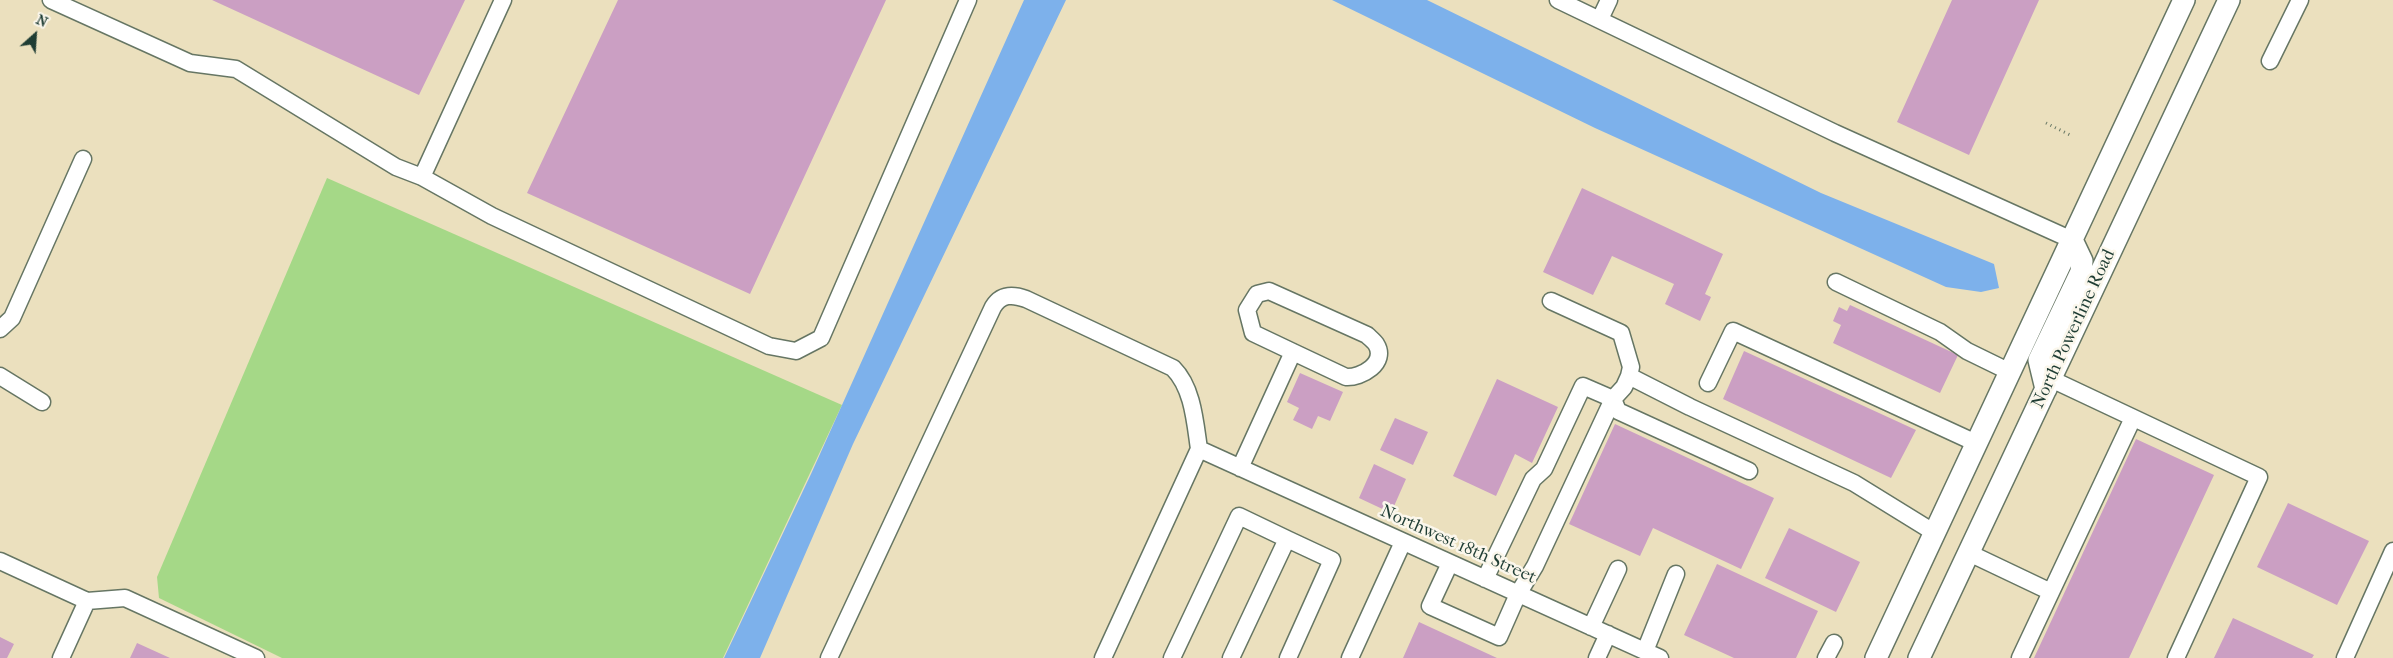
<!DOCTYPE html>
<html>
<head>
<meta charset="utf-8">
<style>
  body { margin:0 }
  #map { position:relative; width:2393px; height:658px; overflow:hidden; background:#ebe0be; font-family:"IM FELL French Canon",serif }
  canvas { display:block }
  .north { position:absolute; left:10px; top:10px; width:50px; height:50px; -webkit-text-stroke:4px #fbf7ec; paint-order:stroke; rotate:26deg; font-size:14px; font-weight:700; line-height:20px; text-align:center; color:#1f3d34 }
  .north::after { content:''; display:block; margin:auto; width:18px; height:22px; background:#1f3d34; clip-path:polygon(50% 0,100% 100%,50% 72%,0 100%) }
</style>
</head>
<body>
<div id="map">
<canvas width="2393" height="658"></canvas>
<div class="north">N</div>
</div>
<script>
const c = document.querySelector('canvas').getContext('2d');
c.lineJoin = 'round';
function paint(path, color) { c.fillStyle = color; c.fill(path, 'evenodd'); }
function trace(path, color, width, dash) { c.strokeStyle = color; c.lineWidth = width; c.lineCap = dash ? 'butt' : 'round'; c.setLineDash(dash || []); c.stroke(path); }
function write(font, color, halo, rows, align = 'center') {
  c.font = font + ' "IM FELL French Canon",serif'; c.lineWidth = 5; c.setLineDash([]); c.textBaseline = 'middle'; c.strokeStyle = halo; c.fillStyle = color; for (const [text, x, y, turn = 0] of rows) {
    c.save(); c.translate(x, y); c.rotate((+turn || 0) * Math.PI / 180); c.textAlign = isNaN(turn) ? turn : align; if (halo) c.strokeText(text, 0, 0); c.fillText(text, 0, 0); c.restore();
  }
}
paint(new Path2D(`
  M327,178l515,227 -119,253h-441l-123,-60 -2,-21z`), '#a5d887');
paint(new Path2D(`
  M1024,0h42l-213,444 -93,214h-36l87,-184z
  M1332,0h95l394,193 173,71 5,24 -18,4 -35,-5 -351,-159z`), '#7db1eb');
paint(new Path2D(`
  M212,0h253l-46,95z
  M618,0h268l-136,294 -223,-101z
  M1952,0h87l-70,155 -72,-33z
  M1582,188l141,66 -18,40 6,3 -11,24 -35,-17 9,-20 -62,-28 -19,39 -50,-23z
  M1850,305l108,50 -18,38 -107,-50 8,-18 -8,-4 6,-14 8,4z
  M1744,351l172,79 -25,48 -168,-79z
  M1300,373l43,19 -13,29 -12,-5 -6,13 -19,-9 6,-12 -12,-6z
  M1497,379l61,28 -26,56 -17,-9 -19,42 -43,-20z
  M1395,418l33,14 -15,33 -33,-15z
  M1615,424l159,74 -33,71 -88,-41 -13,28 -71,-32z
  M2136,439l78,36 -85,183h-95z
  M1374,464l32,15 -15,34 -32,-15z
  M2288,503l81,38 -32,64 -80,-38z
  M1789,528l71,34 -24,50 -71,-34z
  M1717,564l101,47 -22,47h-62l-50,-23z
  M2233,618l81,37 -2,3h-98z
  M1419,622l78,36h-94z
  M0,637l14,7 -7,14h-7z
  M137,643l33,15h-40z`), '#cb9fc3');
const minor = new Path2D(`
  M51,0l139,63 46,6 160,98 26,10 70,39 277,130 27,5 25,-13 147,-338
  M1558,0l277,133 237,107
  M1600,19l9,-19
  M2270,61l30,-61
  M422,177l81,-177
  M1836,282l104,50 27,19 43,21
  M1551,301l70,32 10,34 -2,9 61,31 164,76 81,50
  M0,329l12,-11 71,-159
  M0,376l42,26
  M2051,379l208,98 -83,181
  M1708,383l25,-52 243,112
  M1240,468l53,-116 53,25c15,1 42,-14 30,-33 -2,-3 -6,-6 -9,-9l-98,-44 -12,3 -10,16 6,23 40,19
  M1969,553l82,39
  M0,561l87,40 -26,57
  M1450,563l-20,43 69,31 19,-43 17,-28 78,-167 11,-12 5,-11
  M1485,579l48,-100 11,-10 39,-83 30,13 5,12 131,60
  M87,601l38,-3 131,60
  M1591,627l27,-58
  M1645,651l31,-77
  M829,658l164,-351c8,-13 19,-13 33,-8l147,69c20,20 22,54 26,81
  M1103,658l96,-209 461,209
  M1172,658l67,-142 48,23
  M1231,658l56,-119 45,21 -44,98
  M1350,658l53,-116
  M1597,658l11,-24
  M1826,658l8,-15
  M2020,658l113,-240
  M2345,658l48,-107`);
const major = new Path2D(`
  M2046,389l-7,-29 42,-88 1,-11 -10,-21
  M1876,658l308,-658
  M1919,658l310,-658`);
trace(minor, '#667664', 19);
trace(major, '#667664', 24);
trace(new Path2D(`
  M2046,123l26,13`), '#667664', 3, [1, 4]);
trace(minor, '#fff', 16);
trace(major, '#fff', 21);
write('18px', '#1f3d34', '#fbf7ec', [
  ["North Powerline Road",2074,329,-65],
  ["Northwest 18th Street",1458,545,24]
]);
</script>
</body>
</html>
